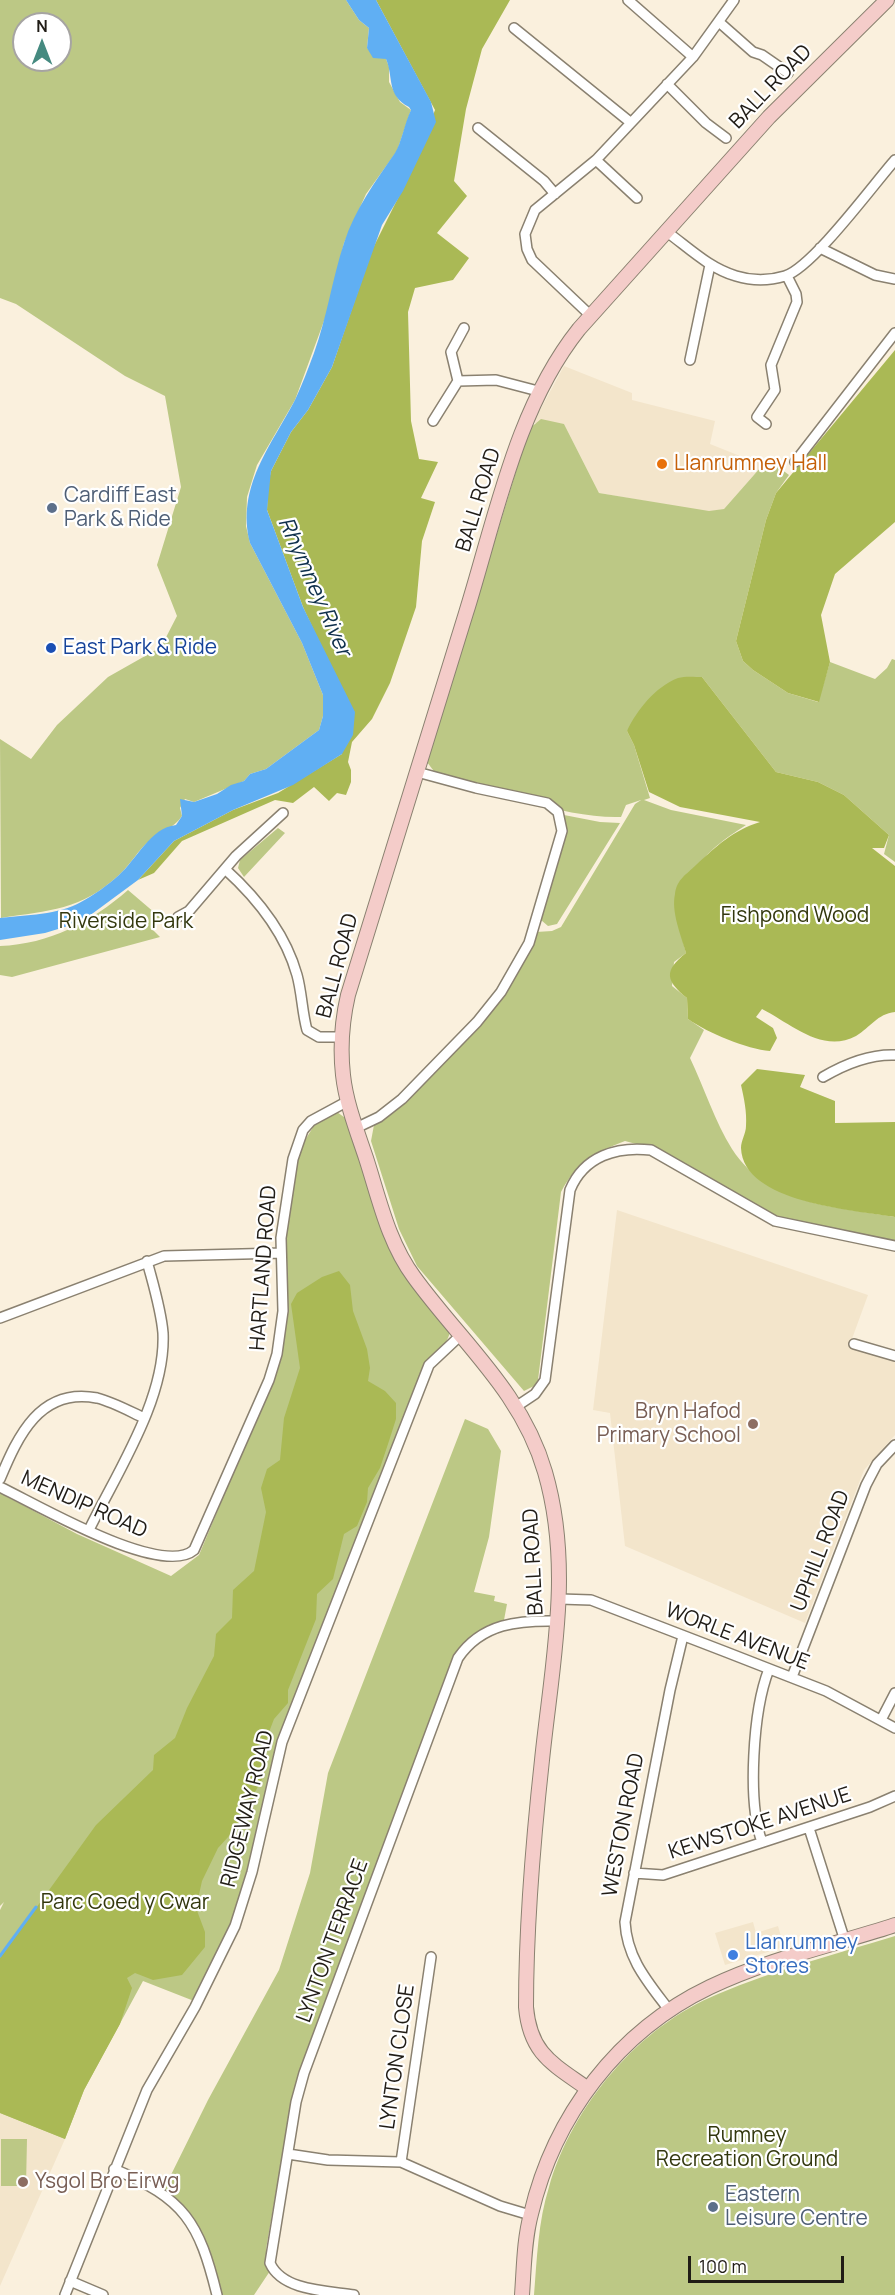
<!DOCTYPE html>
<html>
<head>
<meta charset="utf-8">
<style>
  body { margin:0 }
  #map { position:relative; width:895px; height:2295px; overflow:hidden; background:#faf0dd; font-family:Manrope,sans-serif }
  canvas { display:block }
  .north { position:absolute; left:12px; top:12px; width:60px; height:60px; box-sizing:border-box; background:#fff; border:2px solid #a6a4a2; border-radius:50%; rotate:0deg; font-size:16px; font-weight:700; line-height:24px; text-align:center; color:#201c16 }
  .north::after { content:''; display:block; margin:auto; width:21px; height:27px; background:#458a80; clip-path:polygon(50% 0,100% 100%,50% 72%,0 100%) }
  .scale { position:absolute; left:688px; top:2256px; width:156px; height:27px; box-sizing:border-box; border:3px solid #201c16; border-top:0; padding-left:8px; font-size:18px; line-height:21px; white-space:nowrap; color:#201c16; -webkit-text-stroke:4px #fff; paint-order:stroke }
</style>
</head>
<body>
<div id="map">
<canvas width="895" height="2295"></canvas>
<div class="north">N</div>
<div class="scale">100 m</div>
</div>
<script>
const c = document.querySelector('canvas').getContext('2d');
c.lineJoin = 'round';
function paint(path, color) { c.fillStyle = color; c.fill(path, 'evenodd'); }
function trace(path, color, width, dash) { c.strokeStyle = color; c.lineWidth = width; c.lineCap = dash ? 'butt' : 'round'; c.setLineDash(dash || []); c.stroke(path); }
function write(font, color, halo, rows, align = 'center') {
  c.font = font + ' Manrope,sans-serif'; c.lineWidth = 4.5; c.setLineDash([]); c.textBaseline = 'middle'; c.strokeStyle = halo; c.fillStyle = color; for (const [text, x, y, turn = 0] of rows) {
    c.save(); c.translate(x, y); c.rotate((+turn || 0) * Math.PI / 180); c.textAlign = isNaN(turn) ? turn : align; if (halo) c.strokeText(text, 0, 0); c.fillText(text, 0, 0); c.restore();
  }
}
paint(new Path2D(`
  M564,366l68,27v7l83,21 -5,23 45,18 13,-3 -44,50 -15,3 -110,-19 -35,-69 -31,-1z
  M617,1210l251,85 -19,52 46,14v74l-31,35 -59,153 -180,-77 -15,-133 -17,-3z
  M753,1922l3,11 22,-7 6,21 -59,18 -10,-32z
  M0,2113l65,26 -65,147z`), '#f3e5cb');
paint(new Path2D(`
  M0,0h346l13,20 10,8 -2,20 19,11 3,8v15l11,20 11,8 -14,41 -31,43 -22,49 -16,67 -33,90 -38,65 -10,32 -1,29 4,17 52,100 21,52v21l-4,14 -53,39 -16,5 -6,7 -50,21 -9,-3 -5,9 2,8c-9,13 -21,15 -32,24 -12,10 -19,24 -31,35 -39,36 -69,35 -118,43l-1,-179 31,20 26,-34 51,-48 53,-30 16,-31 -20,-51 24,-78 -16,-91 -40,-20 -109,-72 -16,-6zM24,24h36v36h-36z
  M541,419l23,5 35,69 110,18 15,-2 44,-50 21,16 -13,18 -10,27 -30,121 7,20 10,9 35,23 30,9 12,-40 45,17 12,-11 5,-9 3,1v202l-11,-8 5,-19 -45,-40 -26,-13 -42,-10 -74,-95 -75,54 7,14 16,53 -6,2 27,10 75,15c-45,29 -48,38 -71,85l11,43 -12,9 -2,24 15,12 1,21 16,11 -14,28c14,29 25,64 42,91 37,57 102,57 163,68v25c-42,-8 -97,-12 -135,-31 -49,-25 -79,-57 -135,-70 -32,13 -47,19 -64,51l-23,188 -4,6 -10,5 -107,-125 -18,-37 -28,-88 3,-16 44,-37 55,-54 31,-40 21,-34 11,-28 16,-1 9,-4 74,-123 6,-4 -15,5 -5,12c-56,2 -130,-28 -185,-43l-9,-12 102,-333z
  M564,815l36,7 20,1 -63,101 -9,2 -7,-6v-4c8,-28 29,-77 23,-101z
  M278,828l7,5 -41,44 -6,-9 2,-8z
  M128,890l34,29 -10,10 8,8 -148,40 -12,-2v-29c50,-2 91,-24 128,-56z
  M337,1112l11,8 42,130 13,23 47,56c0,17 -20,26 -28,43l-144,369 -29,129 -18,54 -37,77 -51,-20 -59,109 -19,49 -65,-26v-203l4,-8 -4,4v-413l77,41 94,42 28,-21 73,-174 15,-158 10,-61 5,-17 13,-21 14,-11z
  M465,1419l23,10 13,22 -12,86 -15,55 21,4 -1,5 13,3 -3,16 -36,20 -17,24 -150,405 -9,31 -26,149v10l4,12 -16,24h-33c-10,-42 -22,-79 -57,-106l44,-89 71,-130 31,-97 18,-100z
  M895,1936v359h-361c3,-36 4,-73 15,-108 23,-81 90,-161 169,-193 57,-24 118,-40 177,-58z
  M1,2139h26l-1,47h-25z`), '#bcc885');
paint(new Path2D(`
  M376,0h134l-28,49 -16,60 -12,72 13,15 -30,37 32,25 -16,22 -38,8 -7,24 3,109 8,38 19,3 -17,36 14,4 -13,39 -6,66 -26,76 -18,36 -20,23 -4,20 3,8v12l-5,13 -9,-2 -8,8 -15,-14 -21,16 -18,-3 -93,41 -28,32 -16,7 36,-39 59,-31 45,-17 64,-39 -20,-106 -19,-41 -36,-97 1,-25 3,-14 20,-39 17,-22 24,-43 40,-117 43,-86 20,-54z
  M895,350v172l-60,52 -14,41 9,47 -11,40 -31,-9 -35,-23 -10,-9 -7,-20 30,-121 10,-27z
  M702,677l74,95 42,10 26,13 45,40 -5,13h-12l23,18v146c-18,2 -24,15 -39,24 -34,18 -66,-13 -94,-27l-6,8 17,11 4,10 -7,13c-23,-2 -62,-18 -82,-32l-1,-21c-21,-17 -24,-27 -1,-45 -5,-18 -15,-41 -11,-59 2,-15 11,-19 21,-29 22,-20 36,-34 64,-43l-80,-15 -31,-15 -15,-47 -7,-14c10,-21 28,-44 51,-53 7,-2 17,-1 24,-1z
  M757,1069l48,6 -5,12 35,14v22l60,-1v95c-41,-7 -152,-14 -154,-69 0,-7 5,-15 5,-22 1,-14 -2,-28 -5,-41z
  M339,1271l11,14 3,26 14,38 3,19 -2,13 17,10 11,12v16l-7,22 -9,27 -12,20 -1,14 -10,24 -13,8 -11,45 -16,15 -1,25 -28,71v13l-14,16 -8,21 -1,34 -10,18 -5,21 -32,35 -16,33 -6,27 9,24v15l-23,28 -29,5 -18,-7 -8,5 5,10 -12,36 -36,66 -19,49 -65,-26v-155l96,-133 57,-55 1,-15 21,-17 12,-30 27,-52 2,-22 16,-16 1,-28 21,-19 12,-59 -5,-24 6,-19 13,-9 4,-42 16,-50 -9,-64 6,-11 25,-16z`), '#aab955');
paint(new Path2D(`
  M346,0h30l55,102 5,20 -33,69 -21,34 -50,142 -24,43 -17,22 -20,39 -4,39 36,97 52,105 -2,23 -11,19 -49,31 -60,25 -59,31 -36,39 -57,42 -36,11 -45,7v-22c25,-3 59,-3 81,-16 13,-7 27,-17 38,-27 18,-16 31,-47 57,-50l6,-9 -2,-17 14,3 23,-8 14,-9 13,-4 6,-7 16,-5 53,-39 4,-14v-21l-21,-52 -52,-100c-14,-56 21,-97 45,-143 7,-15 13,-31 19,-47 13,-36 18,-73 30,-110 11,-34 31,-61 51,-90 6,-9 10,-31 16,-43l-2,-3c-23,-12 -15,-29 -23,-48l-13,-1 -6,-10 2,-20 -10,-8z`), '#60aff3');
trace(new Path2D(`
  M0,1956l36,-49`), '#60aff3', 3);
const street = new Path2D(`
  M628,0l65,57
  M719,22l34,30 9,3 26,18
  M514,28l116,94
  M667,84l39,39 20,15
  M478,128l66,53 11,13
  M596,160l41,38
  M667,232c22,16 42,36 69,44 16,5 33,5 49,0 28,-9 88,-91 110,-116
  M820,248l55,27 20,4
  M591,316l-59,-56 -5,-11 -2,-15 10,-24 61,-50 97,-103 41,-57
  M690,360l20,-95
  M458,381l-7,-29 13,-24
  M433,421l25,-40 38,-1 42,11
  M766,424l-9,-7 18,-27 -4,-25 26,-63 -1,-8 -9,-18
  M795,462l100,-129
  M225,869c32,29 60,63 72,106 5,18 5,37 10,55l12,7h23
  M178,917l11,-6 47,-55 47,-43
  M823,1077c22,-13 46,-23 72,-22
  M356,1128l23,-11 23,-18 75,-77 24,-30 28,-49 33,-112 -4,-19 -11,-9 -71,-15 -59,-16
  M0,1318l164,-62 117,-3
  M854,1344l41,12
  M517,1406l18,-12 10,-14 25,-190c14,-34 47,-44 81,-40l124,71 120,25
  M0,1479c18,-43 40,-92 97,-81 16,4 32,13 47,20
  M0,1487c36,17 161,91 194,63l75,-170 8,-26 6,-43 -2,-73 12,-79 10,-29 8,-9 37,-20
  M89,1530c28,-58 77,-131 74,-197 -2,-24 -10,-49 -16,-72
  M560,1599l31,1 135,52 100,39 69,37
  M792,1677l74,-192 11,-21 18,-19
  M881,1720l14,-27
  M809,1828l36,113
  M762,1842c-15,-41 -9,-132 7,-173
  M634,1873l29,2 207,-68 25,-11
  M669,2010c-21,-28 -42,-51 -44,-88l45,-232 13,-54
  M288,2154l40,6 73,2 99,44 30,9
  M401,2162l30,-205
  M114,2169c71,30 85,53 103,126
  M70,2281l33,14
  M65,2295l82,-205 48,-83 40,-81 17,-54 30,-130 147,-377 33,-31
  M354,2295c-26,-4 -72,-4 -84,-32l26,-161 8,-29 154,-415c24,-35 61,-38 100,-37`);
const secondary = new Path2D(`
  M588,2089c-35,-25 -58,-35 -62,-82 0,-82 7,-165 16,-247 10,-97 31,-192 3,-288 -23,-80 -84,-130 -131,-195 -26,-35 -35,-79 -48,-119 -9,-27 -20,-55 -23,-83 -3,-27 -1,-54 5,-80 39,-127 79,-254 118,-382 30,-96 50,-205 113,-284l190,-212 118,-117
  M522,2295c2,-27 2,-55 9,-81 23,-98 87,-183 179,-227 58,-28 124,-42 185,-62`);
trace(street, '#8a8170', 12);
trace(secondary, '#8a8170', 16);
trace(street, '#fff', 9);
trace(secondary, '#f4ccc9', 14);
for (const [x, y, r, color] of [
  [662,464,6,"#e8710a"],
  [52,508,6,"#5c6f8a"],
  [51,648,6,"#1a4fb4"],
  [753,1424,6,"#8d6e63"],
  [733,1955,6,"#3f7fe0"],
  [23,2182,6,"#8d6e63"],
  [713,2207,6,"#5c6f8a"]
]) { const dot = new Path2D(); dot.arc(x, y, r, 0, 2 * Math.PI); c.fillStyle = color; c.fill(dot); trace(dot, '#fff', 2); }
write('21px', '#201c16', '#fff', [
  ["BALL ROAD",771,87,-46],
  ["BALL ROAD",479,500,-73],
  ["BALL ROAD",338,966,-75],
  ["HARTLAND ROAD",264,1268,-86],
  ["MENDIP ROAD",84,1505,24],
  ["UPHILL ROAD",821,1551,-69],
  ["BALL ROAD",534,1562,-93],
  ["WORLE AVENUE",737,1637,21],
  ["RIDGEWAY ROAD",248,1809,-76],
  ["KEWSTOKE AVENUE",760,1824,-18],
  ["WESTON ROAD",624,1825,-79],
  ["LYNTON TERRACE",333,1941,-70],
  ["LYNTON CLOSE",398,2057,-82]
]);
write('21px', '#c56008', '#fff', [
  ["Llanrumney Hall",674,464]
], 'left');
write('21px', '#4e5e75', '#fff', [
  ["Cardiff East",64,496],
  ["Park & Ride",64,520],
  ["Eastern",725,2195],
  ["Leisure Centre",725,2219]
], 'left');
write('21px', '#164399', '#fff', [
  ["East Park & Ride",63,648]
], 'left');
write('21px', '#33380e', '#fff', [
  ["Fishpond Wood",795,916],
  ["Riverside Park",126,922],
  ["Parc Coed y Cwar",125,1903],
  ["Rumney",747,2136],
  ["Recreation Ground",747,2160]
]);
write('21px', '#785e54', '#fff', [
  ["Bryn Hafod",741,1412],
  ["Primary School",741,1436],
  ["Ysgol Bro Eirwg",35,2182,"left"]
], 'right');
write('21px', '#366cbe', '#fff', [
  ["Llanrumney",745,1943],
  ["Stores",745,1967]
], 'left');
write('italic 22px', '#0e2f4b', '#fff', [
  ["Rhymney River",314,587,66]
]);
</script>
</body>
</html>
